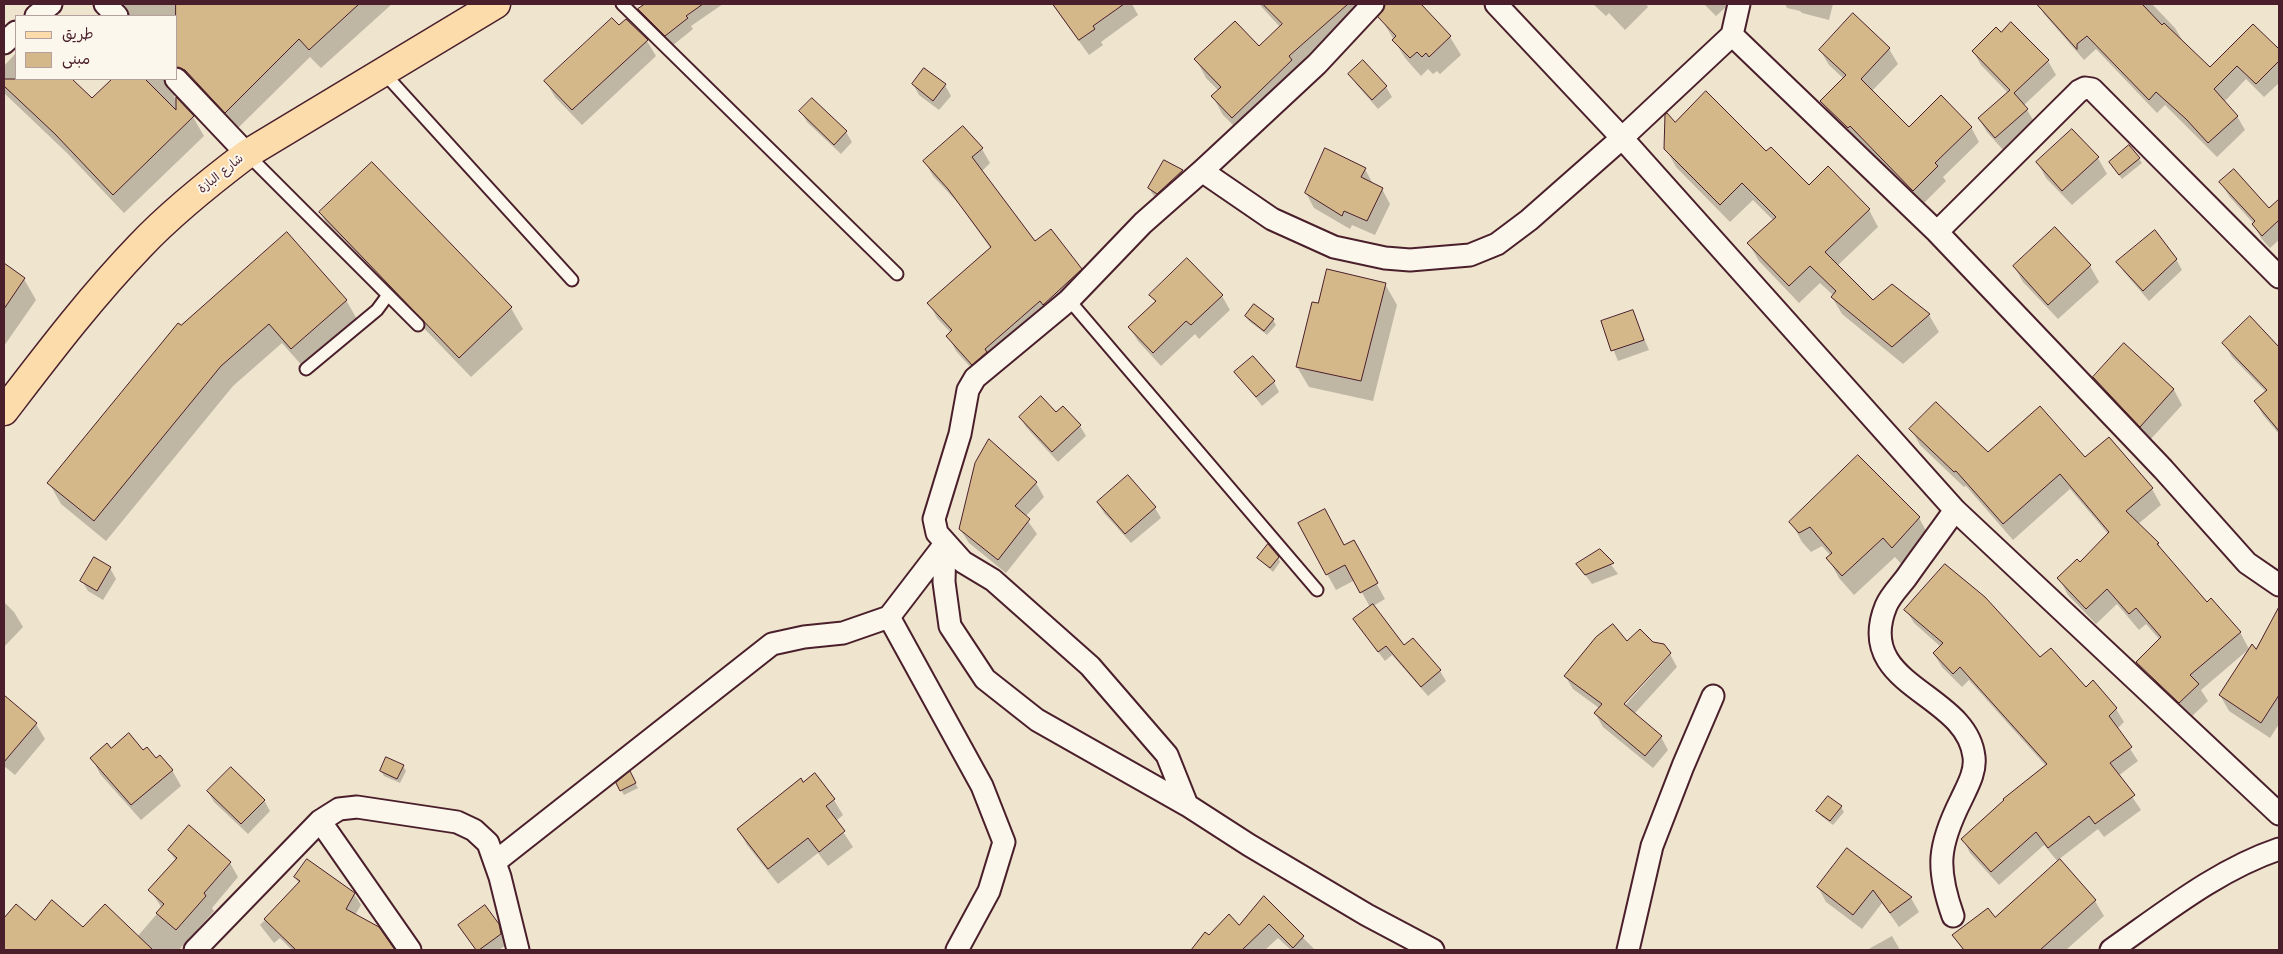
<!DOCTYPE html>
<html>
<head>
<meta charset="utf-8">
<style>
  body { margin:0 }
  #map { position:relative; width:2283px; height:954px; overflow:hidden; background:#efe4ce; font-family:"Shantell Sans","Playpen Sans Arabic",sans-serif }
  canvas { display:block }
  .frame { position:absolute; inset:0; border:5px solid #4a1f2b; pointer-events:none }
  .legend { position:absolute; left:15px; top:15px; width:162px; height:65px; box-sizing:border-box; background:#fbf7ec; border:1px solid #b4a19f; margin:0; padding:6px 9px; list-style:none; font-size:15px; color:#4a1f2b }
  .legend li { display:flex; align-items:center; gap:10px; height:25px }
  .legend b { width:25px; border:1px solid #b4a19f }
</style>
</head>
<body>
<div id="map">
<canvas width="2283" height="954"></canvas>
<div class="frame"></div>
<ul class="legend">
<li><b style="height:6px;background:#fddcac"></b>طريق</li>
<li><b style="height:14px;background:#d4b889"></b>مبنى</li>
</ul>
</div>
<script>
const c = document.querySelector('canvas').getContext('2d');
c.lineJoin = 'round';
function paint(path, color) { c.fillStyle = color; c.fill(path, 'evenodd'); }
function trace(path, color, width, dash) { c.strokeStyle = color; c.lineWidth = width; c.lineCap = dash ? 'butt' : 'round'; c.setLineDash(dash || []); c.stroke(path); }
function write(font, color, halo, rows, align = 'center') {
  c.font = font + ' "Shantell Sans","Playpen Sans Arabic",sans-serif'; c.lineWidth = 4; c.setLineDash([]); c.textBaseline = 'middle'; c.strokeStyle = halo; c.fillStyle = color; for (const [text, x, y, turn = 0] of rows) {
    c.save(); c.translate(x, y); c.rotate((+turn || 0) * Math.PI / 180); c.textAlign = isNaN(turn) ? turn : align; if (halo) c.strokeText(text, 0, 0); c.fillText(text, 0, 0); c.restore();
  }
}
paint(new Path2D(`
  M123,4l123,1 146,-1 -71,64 -11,-11 -74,73 -58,-42 -4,9 19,20 11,19 -80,77 -57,-60 -63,-60v-27l12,-13v26h54l22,21 22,-21h62v-63h-46z
  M647,4h76l-32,22 2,3 -21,17 -26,-26 -6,-10z
  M1052,4h80l6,11 -37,27 2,3 -14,10z
  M1259,4h160l31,33 11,18 -21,19 -3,-3 -4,3 -5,-5 -7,7 -16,-18 -25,-41 4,-7h-4l-137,125 -20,-20 -10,-18 6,-6 -13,-13 -10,-19 63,-12 21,-20z
  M1593,4h53l2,3 -23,23 -16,-17 -3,3z
  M1704,4h21l1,3 -10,9z
  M1785,4h48l-4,16 -27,-7 -2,-2 -13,-3z
  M2038,4h114l23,24 9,15 26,26 43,-44 26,26v32l-15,14 -18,-18 -22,23 13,14 8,14 -28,27 -52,-52 -8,8 -61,-64 -12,11 -40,-46z
  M1853,15l36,34 9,15 -26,27 37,38 62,-2 8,15 -36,35 3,4 -24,24 -63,-65 -2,2 -27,-26 -8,-15 22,-22 -15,-14 -9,-15z
  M619,27l28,14 9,15 -74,69 -27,-28 -9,-15z
  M2001,33l47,28 8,14 -32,30 11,18 -31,28 -17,-19 -8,-13 29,-26 -27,-28 -8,-14z
  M1363,62l23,25 6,10 -14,12 -22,-25 -6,-10z
  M925,70l20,15 6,11 -12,14 -20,-15 -6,-11z
  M801,112l45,20 6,10 -11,12 -34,-32z
  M1675,123l91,30 43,33 60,24 9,17 -41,39 36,35 19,-16 37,30 10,17 -36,32 -61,-50 -10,-17 2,-1 -14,-13 -21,20 -40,-42 -10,-17 24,-24 -20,-20 -23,22 -54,-55 -10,-18z
  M982,149l8,14 -9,9 53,71 47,26 8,15 -108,95 -25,-28 -8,-15 3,-3 -14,-15 -8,-15 62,-54 -32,-45 -26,-28 -8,-14z
  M2098,158l9,16 -35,31 -26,-27 -9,-16z
  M2139,159l3,4 -20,16 -9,-12z
  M1365,169l8,15 9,5 8,15 -15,31 -23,-10 -2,4 -36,-21 -8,-15z
  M1182,171l6,10 -33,17 -6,-10z
  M2221,183l48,27 10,-9v39l-9,8 -9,-10 -7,-14 -25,-28z
  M320,212l191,96 12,21 -52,48 -139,-144z
  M2055,229l35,37 9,16 -41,37 -35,-37 -9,-16z
  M2176,259l6,11 -33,31 -25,-29 -6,-10z
  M4,265l20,14 12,21 -32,46z
  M1385,284l12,21 -24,96 -64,-14 -12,-20 22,-62z
  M1151,295l71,1 8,14 -31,29 -4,-5 -34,32 -23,-25 -8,-13 26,-25z
  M346,300l12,21 -54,47 -22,-25 -49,43 -127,155 -45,-37 -12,-21 132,-156z
  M1632,311l17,39 -31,11 -16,-39z
  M1246,317l27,3 3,5 -9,10 -18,-14z
  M2224,343l52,2 3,6v83l-16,-19 -8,-14 11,-9 -34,-35z
  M2125,345l49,45 8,15 -33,36 -46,-48 -9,-16z
  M1236,372l38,10 5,10 -17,14z
  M1056,413l24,13 6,10 -28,26 -32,-35 -6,-10z
  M1911,429l77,25 97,5 67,30 9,16 -23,19 20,19 5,11 43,49 34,29 9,17 -48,41 7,11 -19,18 -42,-40 -10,-16 23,-23 -14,-16 -7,6 -22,-26 -21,20 -28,-29 -9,-17 21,-14 29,-29 -39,-46 -57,51 -47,-54 -2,1 -44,-42z
  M989,441l47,42 8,14 -19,20 12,17 -31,39 -37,-30 -9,-14z
  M1098,503l57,5 6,10 -30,25 -27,-30z
  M1919,518l11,20 -26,29 -9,-10 -41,38 -15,-17 -11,-20 3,-2 -9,-10 -11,6 -9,-10 -11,-20z
  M1299,524l63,33 23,42 -12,7 31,41 36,24 6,10 -18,15 -36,-41 -7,6 -24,-32 9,-22 -15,-27 -19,10z
  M1600,550l18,24 -26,10 -15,-20z
  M1278,557l2,5 -7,10 -15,-14z
  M110,568l6,11 -13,21 -15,-9 -6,-10z
  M4,602l10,10 9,15 -19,20z
  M1906,610l134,49 45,29 8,-6 23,27 8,13 -7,7 21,32 -20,15 23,34 -37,27 -6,-8 -40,31 37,41 9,15 -38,34h-103l-9,-15 41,-16 63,-57 -14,-17 -45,40 -29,-32 -7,-14 83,-73 -77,-86 -7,7 -20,-20 -8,-13 7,-7 -27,-24z
  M2276,615l3,2v107l-9,14 -41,-27 -9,-16 36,-44z
  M1627,643h26l17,11 7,13 -43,47 27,23 7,13 -15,18 -50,-41 -8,-14 4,-5 -26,-19 -8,-13zM1666,656h3l-48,54 -2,-2z
  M4,697l32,27 9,15 -30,36 -11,-9z
  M111,750l32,2 29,18 9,16 -40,34 -41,-46 -8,-16z
  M403,766l3,5 -6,12 -16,-7 -3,-5z
  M630,773l8,15 -14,7 -7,-12z
  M803,784l31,16 9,15 -7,6 17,26 -25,19 -10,-13 -40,31 -31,-39 -9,-16z
  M208,792l56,8 6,11 -22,23 -34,-32z
  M1841,807l3,5 -11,13 -12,-9 -3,-5z
  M169,850l61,13 8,14 -26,31 2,3 -35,39h-175v-30l12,-14 19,16 102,15 25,-29 -12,-18 26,-29z
  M1847,850l64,48 8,14 -20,15 -17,-24 -20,26 -36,-27 -8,-15z
  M295,877l59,17 7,11 -6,10 23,13 15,22h-38l-42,-41 -11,9 24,32h-34l-12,-12 -6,5 -14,-18 39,-41z
  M1264,898l51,52h-24l-13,-12 -13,12h-73l13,-16 5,2 29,-10z
  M498,924l8,21 -7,5h-23l-17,-25z
  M1892,936l8,14h-33z`), '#0003');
const building = new Path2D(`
  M176,4h183l-50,46 -10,-11 -74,74 -40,-43 -9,-3z
  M645,4h58l-17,12 2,2 -23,18 -27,-27z
  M1053,4h71l-31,22 2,3 -16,11z
  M1263,4h85l-59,52 3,4 -60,58 -21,-22 10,-9 -27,-28 41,-38 24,25 23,-22z
  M1385,4h36l30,32 -22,21 -3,-4 -4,4 -5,-5 -7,6 -18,-18 4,-4 -18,-19z
  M2037,4h105l20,21 2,-2 46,44 43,-43 26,25v12l-23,23 -19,-18 -23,23 24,27 -30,27 -22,-24 -30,-27 -7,8 -62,-64 -10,8v5z
  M1853,13l37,35 -29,31 48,48 32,-32 31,32 -37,36 3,3 -25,25 -63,-65 -2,2 -28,-27 26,-26 -27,-25z
  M612,18l7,7 7,-6 22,21 -76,70 -28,-29z
  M2011,22l38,38 -35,33 14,16 -33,29 -17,-20 32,-28 -38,-39 24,-24 5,5z
  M1363,60l24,26 -15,14 -24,-26z
  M924,68l22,16 -13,17 -21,-17z
  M4,79h68l20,19 20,-19h33l31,31v-13l18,19 -81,79 -58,-61 -51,-48z
  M1706,91l60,60 5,-4 38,38 19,-19 42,43 -45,43 48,48 19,-16 38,30 -38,33 -61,-50 5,-6 -26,-25 -21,20 -42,-43 29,-26 -34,-34 -22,22 -56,-56 1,-35 2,-1 8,9z
  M812,98l35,33 -13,14 -35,-34z
  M963,126l20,22 -11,9 63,84 16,-12 31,40 -39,36 -3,-4 -55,48 2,3 -15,13 -26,-29 6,-6 -25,-27 64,-56 -43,-58 -25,-28z
  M2072,129l27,28 -37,34 -26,-29z
  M2129,145l11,13 -21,17 -10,-13z
  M1325,148l41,20 -5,9 22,11 -16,33 -23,-10 -2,5 -37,-23z
  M1164,160l19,10 -26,24 -9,-6z
  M372,162l140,145 -53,51 -140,-146z
  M2234,169l35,39 10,-9v21l-17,16 -10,-12 3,-3 -36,-39z
  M2055,227l36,38 -43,40 -35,-39z
  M2155,230l22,29 -34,32 -27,-29z
  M287,232l60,68 -56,49 -22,-25 -48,42 -127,155 -47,-38 131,-160 3,2z
  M1187,258l36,37 -32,30 -5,-4 -33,32 -25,-26 28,-26 -7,-6z
  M4,263l21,15 -21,31z
  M1327,269l59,14 -25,98 -65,-14 16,-65 6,1z
  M1254,304l20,15 -10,12 -19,-15z
  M1633,310l11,30 -33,11 -10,-30z
  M2250,316l29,31v84l-25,-30 13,-11 -45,-47z
  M2124,343l50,46 -34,38 -47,-50z
  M1253,356l22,25 -19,16 -22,-25z
  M1041,396l15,16 7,-6 18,19 -29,27 -33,-35z
  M1936,402l52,50 52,-46 45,51 24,-20 44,51 -27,23 33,32 -2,1 50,58 4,-4 30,34 -51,43 9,9 -20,19 -43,-41 25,-25 -25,-29 -7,6 -22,-25 -21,20 -29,-31 20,-19 3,3 29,-30 -49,-58 -57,50 -47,-53 -2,1 -45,-43z
  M989,439l48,43 -22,24 15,13 -32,41 -39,-31 16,-66z
  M1858,455l62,62 -28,31 -9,-10 -41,38 -16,-18 6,-5 -22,-26 -11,6 -10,-11z
  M1128,475l28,32 -31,27 -28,-32z
  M1325,509l19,36 10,-5 24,43 -18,10 -15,-28 -19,10 -28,-52z
  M1268,544l11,13 -9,11 -13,-10z
  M1600,549l14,14 -29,12 -9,-11z
  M94,557l17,10 -14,24 -17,-10z
  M1945,564l40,33 55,60 11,-9 35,39 7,-7 24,28 -8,8 23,31 -22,16 25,32 -40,29 -6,-8 -41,32 -12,-16 -45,40 -30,-33 43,-39 -1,-1 44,-35 -87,-97 -7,7 -20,-21 10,-10 -39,-33z
  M1373,604l31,41 9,-7 28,32 -20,17 -35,-41 -8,6 -25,-33z
  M2279,607v88l-18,28 -42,-28 33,-51 4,5z
  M1613,624l14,17 13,-12 13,13 11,2 7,9 -47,51 38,32 -17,20 -51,-43 8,-9 -38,-28 32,-39z
  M4,695l33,28 -33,39z
  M129,733l14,17 4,-3 9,11 4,-3 13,15 -42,35 -41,-47 17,-15 4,5z
  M386,757l18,8 -7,14 -17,-8z
  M231,767l34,33 -24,24 -34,-33z
  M630,771l6,12 -16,8 -4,-8z
  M815,773l20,26 -9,7 19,25 -26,21 -11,-14 -40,31 -31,-40 64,-51 2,4z
  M1828,796l14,10 -12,15 -14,-10z
  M189,825l42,37 -27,31 2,3 -30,34 -20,-17 8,-9 -16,-14 29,-32 -9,-8z
  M1847,848l9,7 56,42 -22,16 -17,-23 -20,25 -36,-28z
  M307,859l48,34 -9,16 33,18 16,23h-99l-32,-31 36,-38 -6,-4z
  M2060,859l36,41 -56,50h-76l-12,-15 36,-27 7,9z
  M1264,896l40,40 -11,12 -24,-24 -27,26h-51l14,-18 4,3 20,-21 10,11z
  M52,900l31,27 22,-23 48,46h-149v-32l12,-14 19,16z
  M485,905l14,19 2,10 -22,16h-3l-18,-25z`);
paint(building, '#d4b889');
trace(building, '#4a1f2b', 1);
const service = new Path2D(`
  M622,4l275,270
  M383,72l189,208
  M247,154l141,141 -11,15 -71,59
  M388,295l30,30
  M1069,300l248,290`);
const minor = new Path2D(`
  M105,4l12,12
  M1373,4l-56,60 -115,107 -59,52 -74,77 -94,78 -7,12 -8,44 -26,85 3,14 26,29 30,18 97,86 77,89 20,50 62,40 118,70 66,35
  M1496,4l126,134 333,372 324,304
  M36,16l15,-12
  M1732,35l205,197 226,237 84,94 32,22
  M4,43l12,-11
  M176,79l71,75
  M1202,171l70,48 62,28 51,11 25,2 60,-5 27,-11 32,-24 93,-82 110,-103 7,-31
  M1937,232l142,-141 6,-3 7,1 187,188
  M945,544l-1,38 6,44 35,53 52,41 150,85
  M889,617l93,169 22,56 -15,49 -32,59
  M320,821l90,129
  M495,862l277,-218 32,-7 39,-4 46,-16 56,-73
  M1953,916c-17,-48 -15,-70 8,-116 6,-13 15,-28 13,-43 -7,-65 -121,-70 -88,-151 4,-10 13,-19 20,-28 16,-23 33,-45 49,-68
  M195,950l125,-129 19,-12 18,-2 100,15 17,8 14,13 12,34 18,73
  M1628,950l24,-104 31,-80 30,-70
  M2111,950c53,-37 106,-80 168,-101`);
const primary = new Path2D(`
  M4,411c43,-56 86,-113 136,-165 32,-34 70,-64 107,-92l249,-150`);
trace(service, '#4a1f2b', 15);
trace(minor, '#4a1f2b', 25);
trace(primary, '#4a1f2b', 31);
trace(service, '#fbf7ec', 11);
trace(minor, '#fbf7ec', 21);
trace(primary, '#fddcac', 28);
write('12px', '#4a1f2b', '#fbf7ec', [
  ["شارع البازة",221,174,-39]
]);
</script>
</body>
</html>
